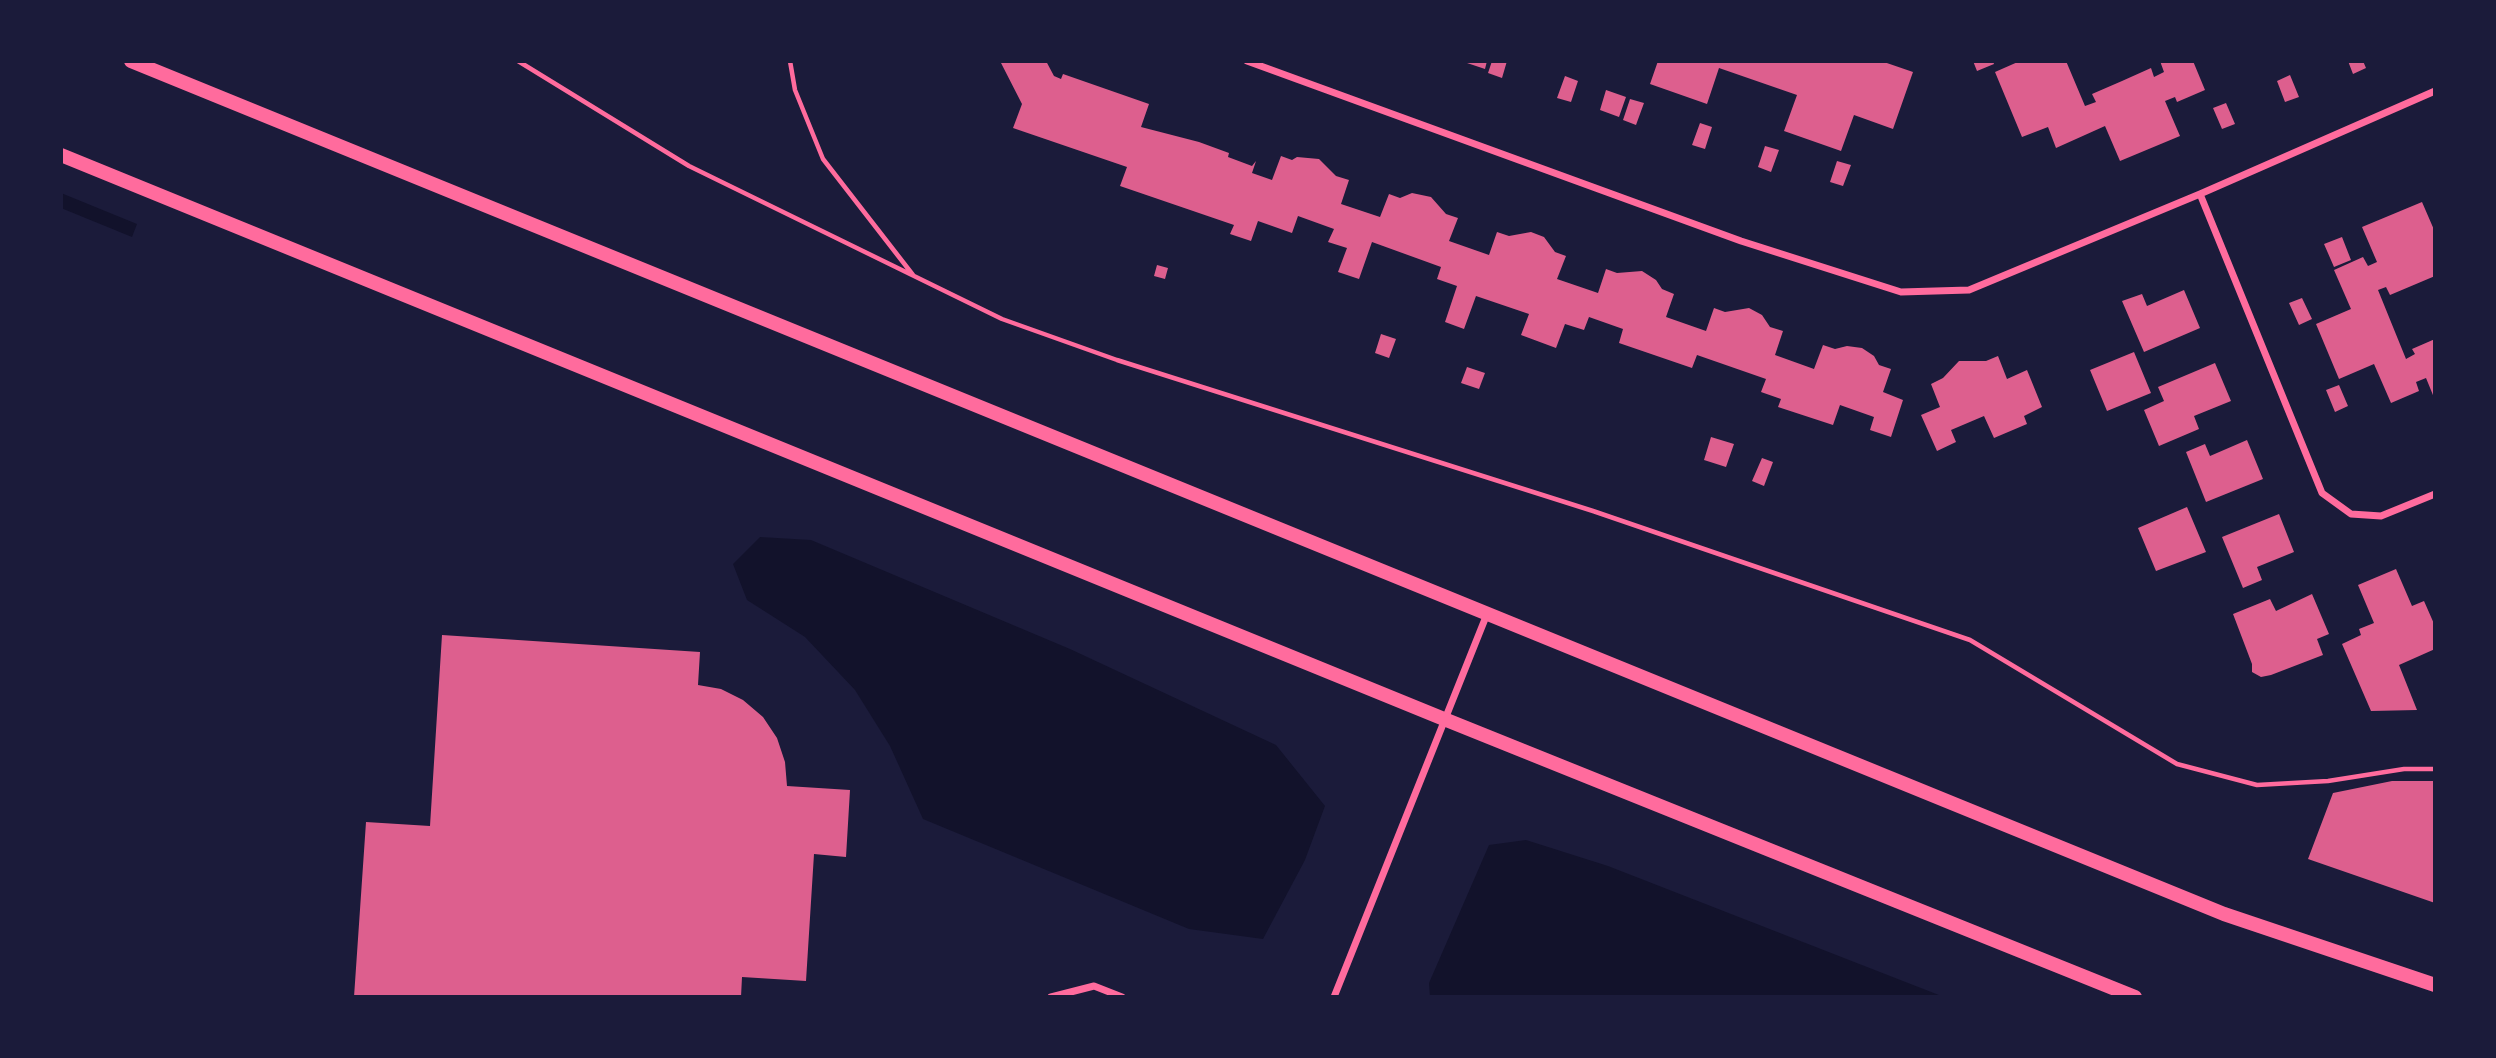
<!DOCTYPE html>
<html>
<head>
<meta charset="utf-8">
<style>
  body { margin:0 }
  #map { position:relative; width:2496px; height:1058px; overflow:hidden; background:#1b1b3a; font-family:Commissioner,sans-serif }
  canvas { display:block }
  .frame { position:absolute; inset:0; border:63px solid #1b1b3a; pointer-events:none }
</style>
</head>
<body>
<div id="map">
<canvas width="2496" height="1058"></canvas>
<div class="frame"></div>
</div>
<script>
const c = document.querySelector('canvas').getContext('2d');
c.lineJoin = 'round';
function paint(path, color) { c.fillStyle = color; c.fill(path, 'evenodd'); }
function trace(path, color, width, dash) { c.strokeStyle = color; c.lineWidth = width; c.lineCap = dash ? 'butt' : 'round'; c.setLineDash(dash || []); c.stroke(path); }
paint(new Path2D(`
  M61,193l76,31 -5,13 -71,-29z
  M760,537l51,3 259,109 206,96 49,61 -20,54 -42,79 -74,-10 -266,-110 -33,-73 -35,-56 -50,-53 -58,-37 -14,-36z
  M1526,840l82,26 336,131h-514l-1,-14 60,-138z`), '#12122b');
paint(new Path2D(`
  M1000,61h46l8,15 7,3 2,-5 86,30 -8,23 58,15 30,11 -1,4 24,9 4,-5 -4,12 20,7 9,-24 11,4 5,-3 22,2 17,17 13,4 -8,24 39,13 9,-23 11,4 12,-5 19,4 15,17 12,4 -9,23 40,14 8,-23 12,4 22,-4 13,5 11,15 11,4 -9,23 41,14 8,-24 11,4 25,-2 14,9 6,9 12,5 -8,23 40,14 8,-23 11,4 24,-4 13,7 8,12 13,4 -8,24 39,14 9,-24 12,4 12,-3 15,2 12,8 5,9 12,4 -8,23 20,8 -12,37 -21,-7 4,-13 -34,-12 -7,20 -55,-18 3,-8 -20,-7 5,-13 -69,-24 -5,13 -73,-25 4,-14 -34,-12 -5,13 -19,-6 -9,24 -35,-13 8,-21 -53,-18 -12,33 -19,-7 12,-36 -20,-7 4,-12 -69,-25 -13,37 -21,-7 9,-24 -19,-6 6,-13 -36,-13 -6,17 -34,-12 -7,20 -21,-7 4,-9 -114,-39 7,-19 -114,-39 9,-24z
  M1461,61h26l-2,8z
  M1492,61h15l-5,17 -14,-5z
  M1658,61h223l32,11 -20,57 -39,-14 -13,36 -57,-20 13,-36 -78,-27 -12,36 -57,-20z
  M1973,61h20l1,3 -17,7z
  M2020,61h46l19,45 11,-4 -4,-8 30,-13 29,-13 3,9 10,-5 -4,-11h33l12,29 -28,12 -2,-5 -10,4 15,35 -60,25 -15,-35 -49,22 -8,-21 -26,10 -27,-65z
  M2348,61h15l3,7 -13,6z
  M2290,75l9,22 -14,5 -8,-21z
  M1565,76l13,5 -7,21 -14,-4z
  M1606,90l20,7 -7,20 -19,-7z
  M1630,99l14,4 -8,22 -13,-5z
  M2226,103l9,21 -13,5 -9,-21z
  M1700,123l12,4 -7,22 -13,-4z
  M1765,146l14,4 -8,22 -13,-5z
  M1837,161l14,4 -8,21 -13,-4z
  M2422,202l13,30v44l-45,19 -4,-8 -8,3 28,69 9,-5 -3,-5 23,-10v61l-9,-22 -10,4 3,9 -28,12 -17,-39 -35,15 -23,-55 35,-15 -17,-39 29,-13 5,9 9,-4 -15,-35z
  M2342,237l9,23 -17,7 -10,-23z
  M1157,265l11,3 -3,11 -11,-3z
  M2184,290l16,38 -56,24 -22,-51 20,-7 5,12z
  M2302,298l10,21 -13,6 -10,-22z
  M1381,334l15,5 -7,19 -14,-5z
  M2134,352l17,41 -44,18 -17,-41z
  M1998,356l9,23 20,-9 15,37 -18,9 3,8 -33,14 -10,-22 -33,14 5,12 -19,9 -16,-36 19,-8 -9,-23 12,-6 16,-17h27z
  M2215,363l16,38 -37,15 5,13 -40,17 -15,-36 20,-9 -6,-14z
  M1467,367l18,6 -6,16 -18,-6z
  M2339,385l9,21 -13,6 -9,-22z
  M1711,437l23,7 -8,23 -22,-7z
  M2247,440l16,39 -57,23 -20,-50 19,-8 5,12z
  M1762,458l11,4 -9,24 -12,-5z
  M2187,507l19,45 -50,19 -18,-43z
  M2279,514l15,38 -37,15 5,13 -19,8 -21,-51z
  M2396,569l16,37 12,-5 11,25v23l-36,16 18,45 -46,1 -29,-67 19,-9 -2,-6 15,-6 -16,-38z
  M2312,594l17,40 -12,5 6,16 -52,20 -10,2 -9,-5v-8l-19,-50 37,-15 6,12z
  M442,635l258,17 -2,33 23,4 22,11 20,17 14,21 8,24 2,24 63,4 -4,67 -32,-3 -8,127 -64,-4 -1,20h-387l12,-175 64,4z
  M2392,781h43v122l-127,-44 25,-66z`), '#dd5f8e');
trace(new Path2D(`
  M518,61l171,105 313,153 115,41 476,151 377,129 207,124 80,21 71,-4 76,-12h31
  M790,61l5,29 28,69 90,116`), '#ff6b9d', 4.5);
trace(new Path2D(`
  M1247,61l494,180 160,51 68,-2 231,-96 235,-103
  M2200,194l122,299 29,21 30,2 54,-22
  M1051,997l43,-11 28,11
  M1334,997l153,-383`), '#ff6b9d', 7);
trace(new Path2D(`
  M131,61l2093,853 211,71
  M61,155l1383,564 691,278`), '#ff6b9d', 14);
</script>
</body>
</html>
